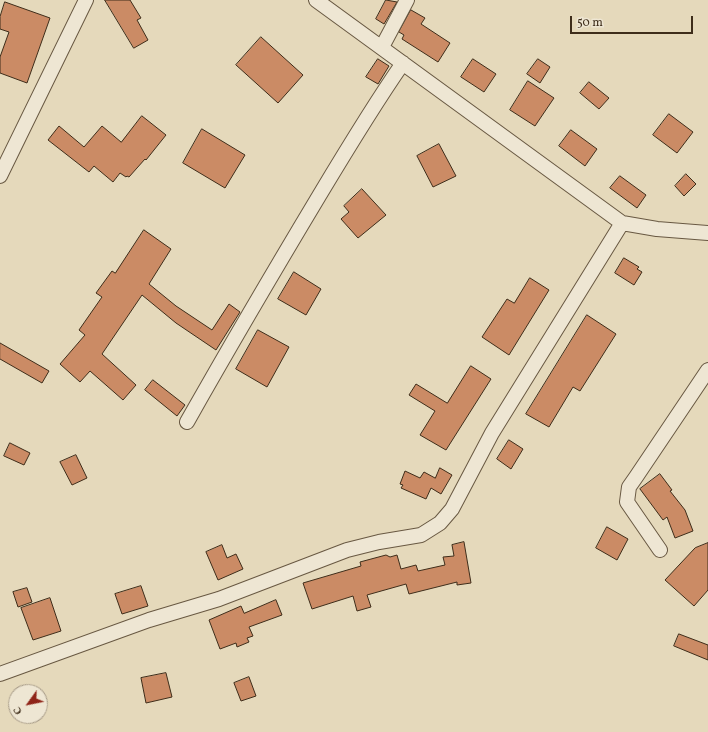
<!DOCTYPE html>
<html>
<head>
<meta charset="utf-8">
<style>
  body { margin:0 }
  #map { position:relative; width:708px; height:732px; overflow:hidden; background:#e5d9bb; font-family:Vollkorn,serif }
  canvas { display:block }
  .north { position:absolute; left:8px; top:684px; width:40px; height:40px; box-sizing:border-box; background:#eee6d3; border:1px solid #a89c89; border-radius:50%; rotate:237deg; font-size:11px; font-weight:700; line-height:16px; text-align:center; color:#3e2d1a }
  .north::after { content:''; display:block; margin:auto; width:14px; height:18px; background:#8f2418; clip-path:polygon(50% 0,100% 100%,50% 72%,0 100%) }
  .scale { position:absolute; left:570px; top:16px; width:123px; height:18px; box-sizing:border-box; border:2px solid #3e2d1a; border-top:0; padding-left:5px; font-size:12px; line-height:14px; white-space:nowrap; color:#3e2d1a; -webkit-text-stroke:3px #eee6d3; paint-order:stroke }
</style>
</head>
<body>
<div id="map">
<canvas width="708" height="732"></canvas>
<div class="north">С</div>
<div class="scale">50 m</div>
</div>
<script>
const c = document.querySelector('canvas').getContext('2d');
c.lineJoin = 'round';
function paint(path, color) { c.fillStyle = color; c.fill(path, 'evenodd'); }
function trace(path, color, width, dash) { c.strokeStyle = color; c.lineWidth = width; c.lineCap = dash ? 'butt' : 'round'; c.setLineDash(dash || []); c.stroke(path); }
const building = new Path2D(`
  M105,0h25l11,18 -4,2 11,20 -14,8z
  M386,0l11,2 -13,22 -8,-5z
  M5,2l45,16 -23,65 -27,-10v-16l9,-25 -9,-3v-12z
  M411,10l14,8 -4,6 29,19 -12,19 -36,-23 2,-4 -5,-3z
  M261,37l42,38 -25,28 -42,-38z
  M378,59l11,7 -11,18 -12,-7z
  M473,59l23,15 -12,18 -23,-15z
  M538,59l12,8 -10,16 -13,-9z
  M528,81l26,17 -19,28 -25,-16z
  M589,82l20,16 -10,11 -19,-16z
  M669,114l24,18 -16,21 -24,-18z
  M142,116l24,19 -20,25 -1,-1 -16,18 -2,-1 -1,1 -6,-4 -7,9 -19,-16 -5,6 -41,-32 11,-14 25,21 18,-21 19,16z
  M202,129l43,26 -20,33 -42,-25z
  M571,130l26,19 -12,17 -26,-20z
  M439,144l17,32 -23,11 -16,-31z
  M686,174l10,10 -12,12 -9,-10z
  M620,176l26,19 -9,13 -27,-20z
  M362,189l24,26 -28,23 -17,-19 8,-7 -5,-6z
  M144,230l27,19 -22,35 27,22 36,24 17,-26 11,8 -24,38 -40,-27 -34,-28 -40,59 34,31 -13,15 -33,-29 -10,11 -20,-18 25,-29 -6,-5 23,-33 -6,-4 16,-22 3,2z
  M624,258l15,9 -2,2 5,3 -8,13 -19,-12z
  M294,272l27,17 -15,26 -28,-16z
  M530,278l19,12 -40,65 -27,-18 25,-38 7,4z
  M587,315l29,19 -36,57 -7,-4 -24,40 -23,-13z
  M258,330l31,17 -22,40 -31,-18z
  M0,343l49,28 -7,12 -42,-24z
  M471,366l20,13 -45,71 -26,-15 15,-24 -26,-16 7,-11 31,19z
  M153,380l32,25 -8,11 -32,-26z
  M509,440l14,9 -12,20 -14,-10z
  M10,443l20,10 -6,12 -20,-9z
  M76,455l11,23 -15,7 -12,-23z
  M440,468l12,7 -11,19 -10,-6 -5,11 -25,-11 2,-3 -3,-1 5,-13 15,7 4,-6 11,6z
  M660,474l12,16 -2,1 15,19 8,21 -18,7 -8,-21 -4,3 -23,-31z
  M607,527l21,12 -11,21 -21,-12z
  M464,542l7,41 -14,2v-3l-48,12 -3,-10 -39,11 4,12 -14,4 -4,-15 -41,13 -9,-26 58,-17 -1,-4 26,-7 4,2 7,-2 4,14 15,-4 2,6 27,-6 -2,-8 11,-1 -2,-11z
  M708,543v47l-14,16 -29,-26 30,-32z
  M222,545l5,13 9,-4 7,15 -25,11 -12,-28z
  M141,586l7,20 -26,8 -7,-20z
  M27,588l5,14 -14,5 -5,-15z
  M50,598l11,33 -28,9 -12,-32z
  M276,600l6,15 -33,12 4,9 -6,2 2,4 -12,5 -1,-4 -16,6 -11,-29 32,-14 3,7z
  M679,634l29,11v15l-34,-14z
  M166,673l6,24 -26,6 -5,-25z
  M249,677l7,19 -15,5 -7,-18z`);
paint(building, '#cb8b65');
trace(building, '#3e2d1a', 1);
const minor = new Path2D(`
  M316,0l306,223 35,6 51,4
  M382,47l25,-47
  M0,176l86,-176
  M187,422c43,-76 87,-151 132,-226 27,-45 54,-90 84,-133
  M660,550l-33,-48 2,-15 7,-10 72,-107
  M0,674l149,-54 70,-21 128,-49 32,-8 42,-7 19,-12 12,-14 40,-76 130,-210`);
trace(minor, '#685842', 16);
trace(minor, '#eee6d3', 14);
</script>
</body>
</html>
